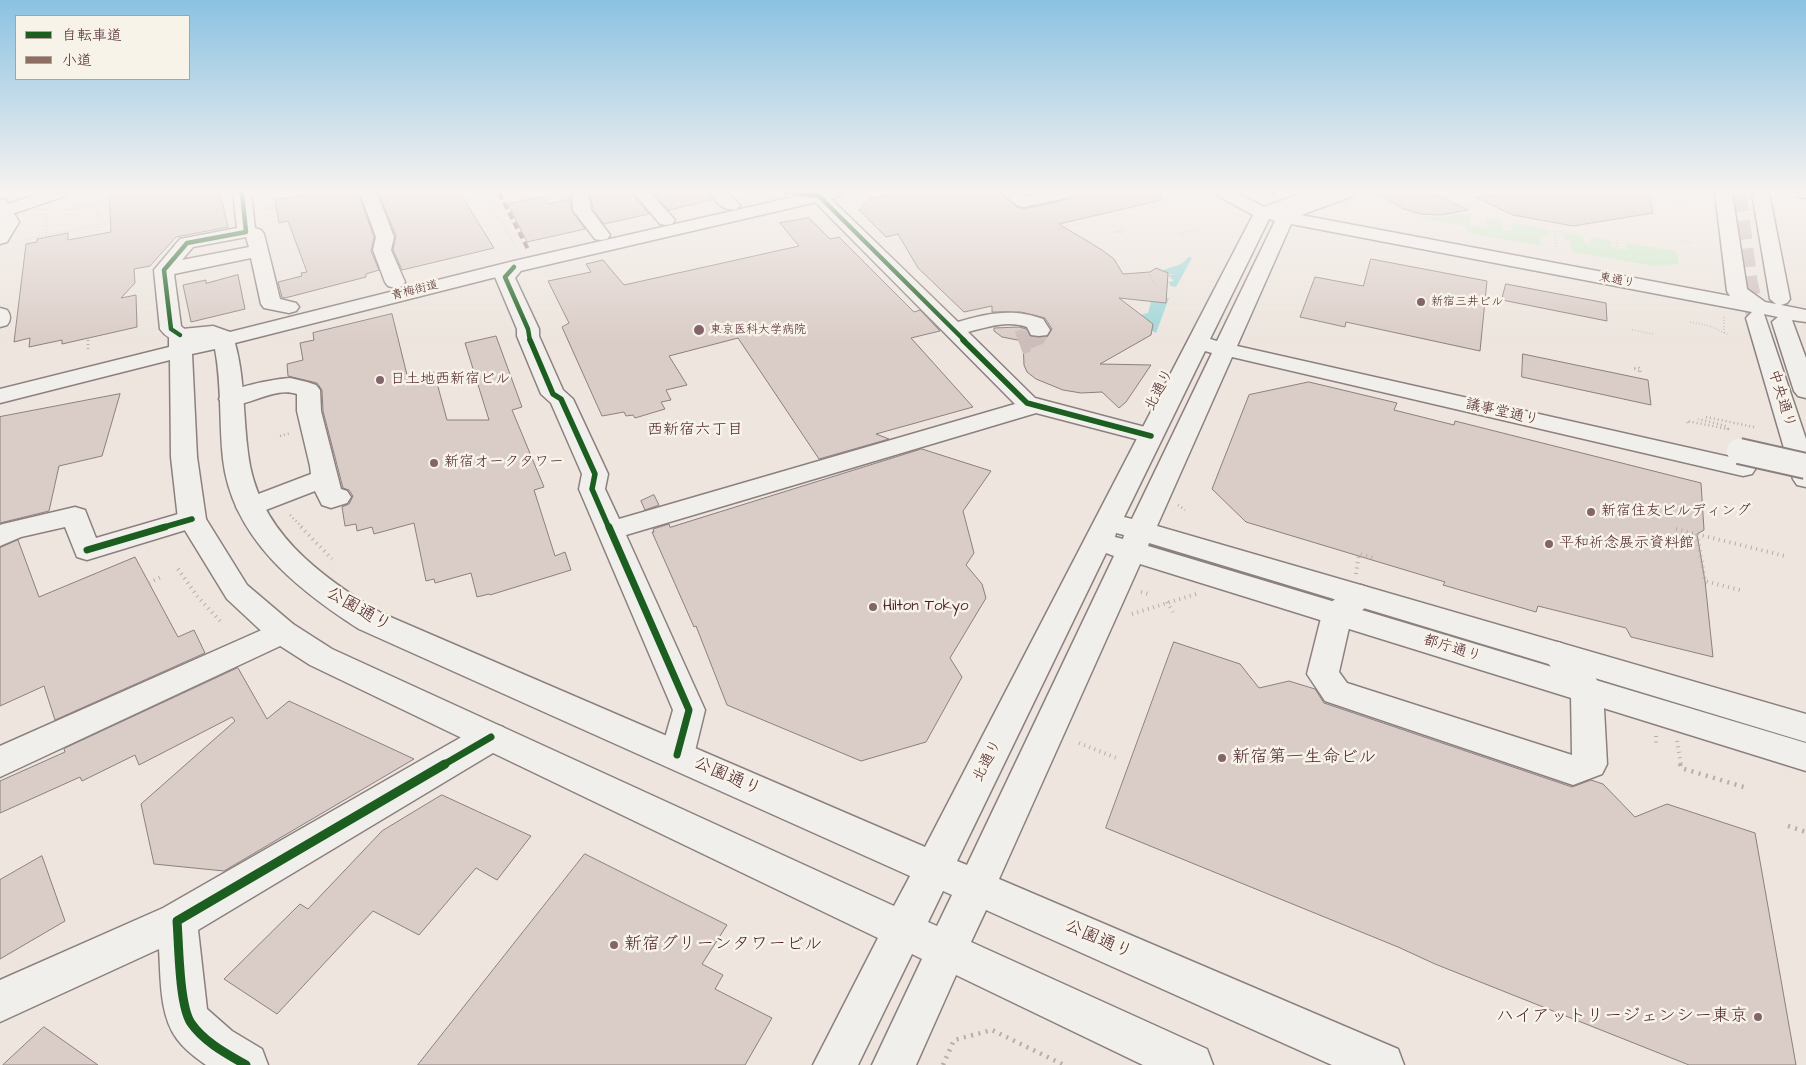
<!DOCTYPE html>
<html>
<head>
<meta charset="utf-8">
<style>
  body { margin:0 }
  #map { position:relative; width:1806px; height:1065px; overflow:hidden; background:#ede5de; font-family:"Architects Daughter","Klee One",sans-serif }
  canvas { display:block }
  .legend { position:absolute; left:15px; top:15px; width:175px; height:65px; box-sizing:border-box; background:#f7f3e8; border:1px solid #b29e9c; margin:0; padding:6px 9px; list-style:none; font-size:15px; color:#4a1f2b }
  .legend li { display:flex; align-items:center; gap:10px; height:25px }
  .legend b { width:25px; border:1px solid #b29e9c }
</style>
</head>
<body>
<div id="map">
<canvas width="1806" height="1065"></canvas>
<ul class="legend">
<li><b style="height:6px;background:#1b5e20"></b>自転車道</li>
<li><b style="height:6px;background:#8d6e63"></b>小道</li>
</ul>
</div>
<script>
const c = document.querySelector('canvas').getContext('2d');
c.lineJoin = 'round';
function paint(path, color) { c.fillStyle = color; c.fill(path, 'evenodd'); }
function trace(path, color, width, dash) { c.strokeStyle = color; c.lineWidth = width; c.lineCap = dash ? 'butt' : 'round'; c.setLineDash(dash || []); c.stroke(path); }
function write(font, color, halo, rows, align = 'center') {
  c.font = font + ' "Architects Daughter","Klee One",sans-serif'; c.lineWidth = 5; c.setLineDash([]); c.textBaseline = 'middle'; c.strokeStyle = halo; c.fillStyle = color; for (const [text, x, y, turn = 0] of rows) {
    c.save(); c.translate(x, y); c.rotate((+turn || 0) * Math.PI / 180); c.textAlign = isNaN(turn) ? turn : align; if (halo) c.strokeText(text, 0, 0); c.fillText(text, 0, 0); c.restore();
  }
}
paint(new Path2D(`
  M1453,213l17,3v9l16,3 1,-10 15,3 1,9 8,1 1,-8 71,12 1,8 7,2 -1,-8 19,3 3,7 15,3 -1,-7 50,8 3,13 -25,2 -82,-14 -1,-11 -6,-1 -1,-6 -17,-3v6l-7,-1 1,10 -74,-13v-7l-46,-8v-2l22,1z`), '#cae9c7');
paint(new Path2D(`
  M1189,257l3,1 -16,29 -5,-1 -3,-4 6,-1 -6,-6 9,-1h-10l-4,-4 18,-6z
  M1125,284l44,14 -13,35 -9,-5 -63,1 64,-16 3,-11z`), '#a0d6d8');
const building = new Path2D(`
  M123,193h97l8,34 -52,10 -26,29 -16,3 1,14 -14,15 15,-3 1,32 -75,17v-4l-33,7 1,-9 -16,4 12,-98 11,-2v-3l31,-6v7l43,-8 -2,-37z
  M315,193h43l16,44 -3,14 8,19 -13,4v3l-81,21 -3,-1 -4,-15 24,-6 -1,-3 6,-1 -19,-51 -9,2 -4,-23z
  M379,193h81l34,55 -92,22 -9,-20 3,-14z
  M598,193h34l17,21 -45,10 -11,-15 -3,-14z
  M653,193h55l4,7 -43,10z
  M901,193h99l17,14 7,2 46,-10 5,-6h86l1,7 -103,24 43,26 12,9 9,15 27,-2 6,-4 12,5 -2,30 -47,-5 34,26 -2,11 -51,29 51,1 -25,37 -7,6 -17,-16 -21,1 -18,-3 -27,-11 -9,-7 -3,-7 -1,-24 -21,-4 -8,-6v-3l25,-1 7,2 5,8h16l5,-8 -7,-11 -24,-6h-29v-6l-28,6 -46,-44 -20,-34 -12,3 -27,-27 10,-11z
  M1375,193h53l14,4 26,13 -28,5 -19,-1 -17,-5z
  M1512,193h137l4,20 -80,13 -60,-11 -38,-18z
  M543,197l4,7 23,-5 2,12 13,18 -58,13 -19,-38z
  M809,218l21,21 9,-2 75,75 6,-2 20,21 -29,7 62,69 -97,27 13,5 -70,20 -81,-121 -69,18 18,29 -21,5 5,10 -10,2 4,7 -30,9 -2,-3 -7,1 -2,-4 -22,4 -40,-89 7,-4 -21,-42 43,-9 -5,-8 17,-4 21,25 175,-39 -19,-23z
  M1371,259l116,22 -7,70 -134,-29 -1,5 -45,-10 15,-40 48,9z
  M238,275l7,34 -54,13 -8,-37 23,-5v3z
  M1506,284l100,19 1,18 -105,-21z
  M392,314l16,65 26,-7 13,48h42l-24,-77 31,-7 26,71 -10,3 32,77 -10,3 21,66 10,-4 6,18 -81,25 -1,-1 -12,3 -6,-24 -36,10 -1,-4 -8,2 -12,-58 -40,11 -2,-7 -15,4 -1,-7 -11,2 -3,-19 7,-3 4,-8 -4,-6 -6,-2 -20,-77 -1,-21 -5,-7 -29,-7 -1,-12 16,-4 -3,-17 14,-3 -1,-7z
  M1523,354l125,26 3,25 -129,-28z
  M1309,382l88,21 -3,7 60,15 1,-4 246,62 3,47 -7,4 8,47 8,76 -82,-20 -5,-9 -88,-22 -2,6 -93,-27 2,-3 -199,-60 -34,-33 37,-94z
  M120,394l-18,62 -43,10 -10,45 -49,12v-106z
  M922,449l69,22 -28,40 11,42 -8,12 16,19 4,14 -36,60 12,19 -36,65 -65,19 -134,-56 -31,-79 -2,1 -42,-95h2l-1,-3 16,-5 1,3z
  M654,495l5,10 -14,5 -4,-9z
  M18,540l21,57 96,-40 43,80 16,-7 11,23 -150,67 -11,-34 -44,20v-158z
  M1174,642l66,22 19,24 30,-7 26,8 9,14 248,84 19,-7 12,4 32,33 32,-13 88,29 41,232h-107l-254,-101 -37,-17 -292,-119z
  M238,668l29,51 22,-18 125,58 -190,112 -70,-7 -13,-60 94,-83 -3,-4 -93,48 -4,-10 -53,26 -2,-4 -80,36v-32l65,-29 -1,-3z
  M442,795l89,41 -34,44 -21,-12 -57,67 -46,-24 -96,103 -53,-35 76,-75 8,5 74,-78z
  M585,854l142,71 -25,39 21,11 -8,14 57,29 -27,47h-327z
  M42,856l23,65 -65,38v-79z
  M44,1027l54,38h-95z`);
paint(building, '#daccc6');
trace(building, '#8c807f', 1);
trace(new Path2D(`
  M1024,341l13,-5 2,-6`), '#ccbdba', 19, [19, 9]);
trace(new Path2D(`
  M1019,343l8,-3`), '#ccbdba', 24, [24, 12]);
trace(new Path2D(`
  M1737,193l11,88 8,37`), '#ccbdba', 19, [19, 9]);
const minor = new Path2D(`
  M233,193h18l4,35 6,2 3,4 16,65 16,4 3,4 -3,4 -7,2 -25,-5 -3,-4 -10,-46 -77,16 7,52 10,9 -3,5c-12,2 -21,-1 -28,-11l-6,-59 26,-31 57,-11zM246,237l3,10 -67,13 11,-13z
  M360,193h17l17,44 -3,13 14,32 -3,4 -7,2 -7,-2 -3,-4 -12,-32 3,-13z
  M572,193h16l3,17 19,25 -3,4 -6,1 -6,-1 -22,-29z
  M634,193h17l24,27 -3,4 -6,1 -6,-1z
  M710,193h18l12,12 -3,4c-12,3 -21,-6 -27,-16z
  M785,193h40l133,129c30,-9 55,-14 85,-3l7,11 -3,5 -8,1 -8,-1 -4,-8c-20,-7 -39,0 -59,5l67,66 125,33 3,5 -3,5 -9,2 -115,-30 -410,122 79,175 -11,45 -5,10 -12,4 -12,-4 -5,-10 13,-45 -94,-221 3,-15 -31,-71 -10,-9 -24,-58v-7l-22,-52c7,-10 13,-17 26,-14l3,4 -9,11 24,51v7l24,54 10,9 35,75 -3,15 14,30 396,-115 -201,-203 -27,-4z
  M1002,193h20l5,3 15,-3h31l-3,4 -46,10 -6,-1z
  M0,199l6,1 13,22 -12,20 -7,2z
  M0,308l7,2c4,5 4,10 0,15l-7,2z
  M290,378l17,4 9,3 4,5 1,21 20,78 6,2 4,6 -4,6 -16,5 -9,-3 -7,-14 -57,22 -9,3 -9,-3 -4,-6 4,-6 71,-27 -1,-8 -13,-55v-17c-26,-8 -50,16 -74,10l-4,-5c9,-12 56,-20 71,-21z
  M75,507l10,3 11,28 96,-28 10,3 4,6 -4,6 -115,35 -10,-3 -12,-30 -44,10 -21,9v-21l3,-1z
  M1361,585l10,4 5,7 -5,7 -20,16 -12,53 8,11 225,72 -1,-62 -30,-39 5,-8c3,-1 8,-4 11,-4 14,1 40,36 46,48l4,74 -5,10 -29,11 -248,-84 -18,-27 15,-60c8,-14 24,-24 39,-29z
  M282,621l11,3 4,8 -4,8 -293,137v-31z
  M491,723l12,4 5,10 -5,10 -305,183 9,79 25,22 30,18 6,16h-62c-10,-7 -21,-15 -29,-26 -18,-24 -16,-62 -18,-90l-159,73v-42l163,-72 316,-181z`);
const major = new Path2D(`
  M40,193h25l-3,4 -62,21v-11z
  M811,193h30l-3,4 -322,75 -281,71c10,36 8,74 13,110 9,78 71,122 133,160l544,234 328,-632 -33,-18 -2,-4h20l26,14 39,-14h50l-2,4 -50,18 429,81 -3,-5 -12,-98h17l15,96 18,13 11,2 -6,-5 -18,-106h17l21,106 -3,4 -6,2 25,5v12l-14,-2 14,38v40l-8,-2 -4,-5 -22,-69 6,-5 -14,-3 42,125v48l-9,-2 -4,-6 -47,-161 6,-6 -461,-88 -54,122 506,114 9,2 4,6 -4,6 -9,2 -511,-119 -75,169 649,188v28l-657,-199 -1,3 658,197v28l-666,-207 -141,315 399,170 6,16h-72l-346,-155 -15,32 236,107 6,16h-70l-187,-90 -40,90h-44l50,-106 -10,-5 -54,111h-45l65,-127 -568,-273 -39,-25 -44,-41 -49,-80 -7,-62 -1,-97 -170,43v-14l169,-42v-12l3,-5 41,-4 17,6 284,-71zM1269,219l6,2 -58,120 -7,-2zM215,349c7,36 4,74 8,110 9,79 74,130 136,170l551,247 -16,30 -562,-257 -39,-25 -46,-39 -41,-66 -9,-62 -5,-103zM1205,351l7,2 -80,166 -8,-2zM1116,533l8,2 -1,4 -8,-2zM1106,553l8,3 -147,309 -10,-4zM943,891l9,4 -15,31 -9,-4z
  M1795,193h11v5l-8,-1z`);
trace(minor, '#8c807f', 3);
trace(major, '#8c807f', 3);
trace(new Path2D(`
  M483,193l33,54
  M1676,201l11,1
  M1467,208v-6h8l1,5
  M264,209l26,-5
  M64,210l34,-6
  M1626,211l20,5 -12,-1
  M46,214v21l53,-9
  M1067,226l-9,3 9,-1
  M1120,231l-3,1 5,1 -1,-4
  M99,234l-1,-30 21,-11
  M1180,234l19,-5
  M1555,234l1,15
  M22,240l24,-5
  M1617,240l1,7
  M1683,241l11,2
  M1150,275l7,13
  M1724,317v16
  M1690,322l20,4 19,9
  M1632,330l22,4
  M88,338v3`), '#b5aeac', 2, [0.5, 2.5]);
trace(new Path2D(`
  M88,340v9
  M1639,371l-6,-3h6l2,5
  M1706,417l48,10
  M1688,423l-1,-2 41,8 -2,-3 -28,-7
  M280,436l11,-3
  M1178,505l7,5
  M290,515l13,13`), '#b5aeac', 2.5, [1, 3]);
trace(new Path2D(`
  M301,527l31,32
  M1676,529l109,27
  M1697,534l8,47 35,9
  M178,569l19,27 23,25
  M1356,574l3,-20 15,4
  M149,583l14,-7
  M1141,592l7,2
  M1167,602l6,10
  M1132,614l64,-20
  M1656,736v9
  M1677,741l4,24
  M1079,743l40,16`), '#b5aeac', 4, [1, 4.5]);
trace(new Path2D(`
  M1680,764l1,4 66,20
  M1788,826l18,6
  M943,1065l11,-25 38,-10 72,35`), '#b5aeac', 4.5, [2, 5.5]);
paint(minor, '#f1efeb');
paint(major, '#f1efeb');
const majorBridge = new Path2D(`
  M1739,451l67,15`);
trace(majorBridge, '#8c807f', 28, []);
trace(majorBridge, '#f1efeb', 24);
trace(new Path2D(`
  M499,193l30,58
  M1297,193h3
  M1271,195l5,-2`), '#8d6e63', 4, [7, 4]);
trace(new Path2D(`
  M793,193l26,3 146,145
  M514,267l-9,10 23,52 2,12
  M180,335l-9,-6 -7,-59 23,-27 59,-11 -4,-39`), '#1b5e20', 4.5);
trace(new Path2D(`
  M530,340l23,54 8,5 34,75 -3,15 17,39
  M963,340l64,63 124,33
  M161,528l31,-9`), '#1b5e20', 5.5);
trace(new Path2D(`
  M609,527l80,183 -12,45
  M87,550l78,-23
  M443,765l48,-28`), '#1b5e20', 7);
trace(new Path2D(`
  M246,1065c-19,-11 -42,-23 -55,-42 -12,-18 -12,-78 -14,-102l268,-157`), '#1b5e20', 9);
const sky = c.createLinearGradient(0, 0, 0, 342);
sky.addColorStop(0, '#8bc2e2');
sky.addColorStop(0.56, '#f7f3f0');
sky.addColorStop(1, '#f7f3f000');
c.fillStyle = sky;
c.fillRect(0, 0, 1806, 342);
for (const [x, y, r, color] of [
  [1421,302,5,"#83646a"],
  [699,330,6,"#83646a"],
  [380,380,5,"#83646a"],
  [434,463,5,"#83646a"],
  [1591,512,5,"#83646a"],
  [1549,544,5,"#83646a"],
  [873,607,5,"#83646a"],
  [1222,758,5,"#83646a"],
  [614,945,5,"#83646a"],
  [1758,1017,5,"#83646a"]
]) { const dot = new Path2D(); dot.arc(x, y, r, 0, 2 * Math.PI); c.fillStyle = color; c.fill(dot); trace(dot, '#f7f3e8', 2); }
write('12px', '#4a1f2b', '#f7f3e8', [
  ["東通り",1617,281,11],
  ["青梅街道",415,291,-14]
]);
write('12px', '#4a1f2b', '#f7f3e8', [
  ["新宿三井ビル",1431,302],
  ["東京医科大学病院",710,330]
], 'left');
write('15px', '#4a1f2b', '#f7f3e8', [
  ["日土地西新宿ビル",390,380],
  ["新宿オークタワー",444,463],
  ["新宿住友ビルディング",1601,512],
  ["平和祈念展示資料館",1559,544],
  ["Hilton Tokyo",883,607]
], 'left');
write('15px', '#4a1f2b', '#f7f3e8', [
  ["北通り",1160,390,-63],
  ["中央通り",1781,399,73],
  ["議事堂通り",1502,413,13],
  ["都庁通り",1452,649,17],
  ["北通り",988,761,-63]
]);
write('16px', '#4a1f2b', '#f7f3e8', [
  ["西新宿六丁目",695,431]
]);
write('18px', '#4a1f2b', '#f7f3e8', [
  ["公園通り",358,610,30],
  ["公園通り",727,777,24],
  ["公園通り",1098,940,24]
]);
write('18px', '#4a1f2b', '#f7f3e8', [
  ["新宿第一生命ビル",1232,758],
  ["新宿グリーンタワービル",624,945],
  ["ハイアットリージェンシー東京",1748,1017,"right"]
], 'left');
</script>
</body>
</html>
